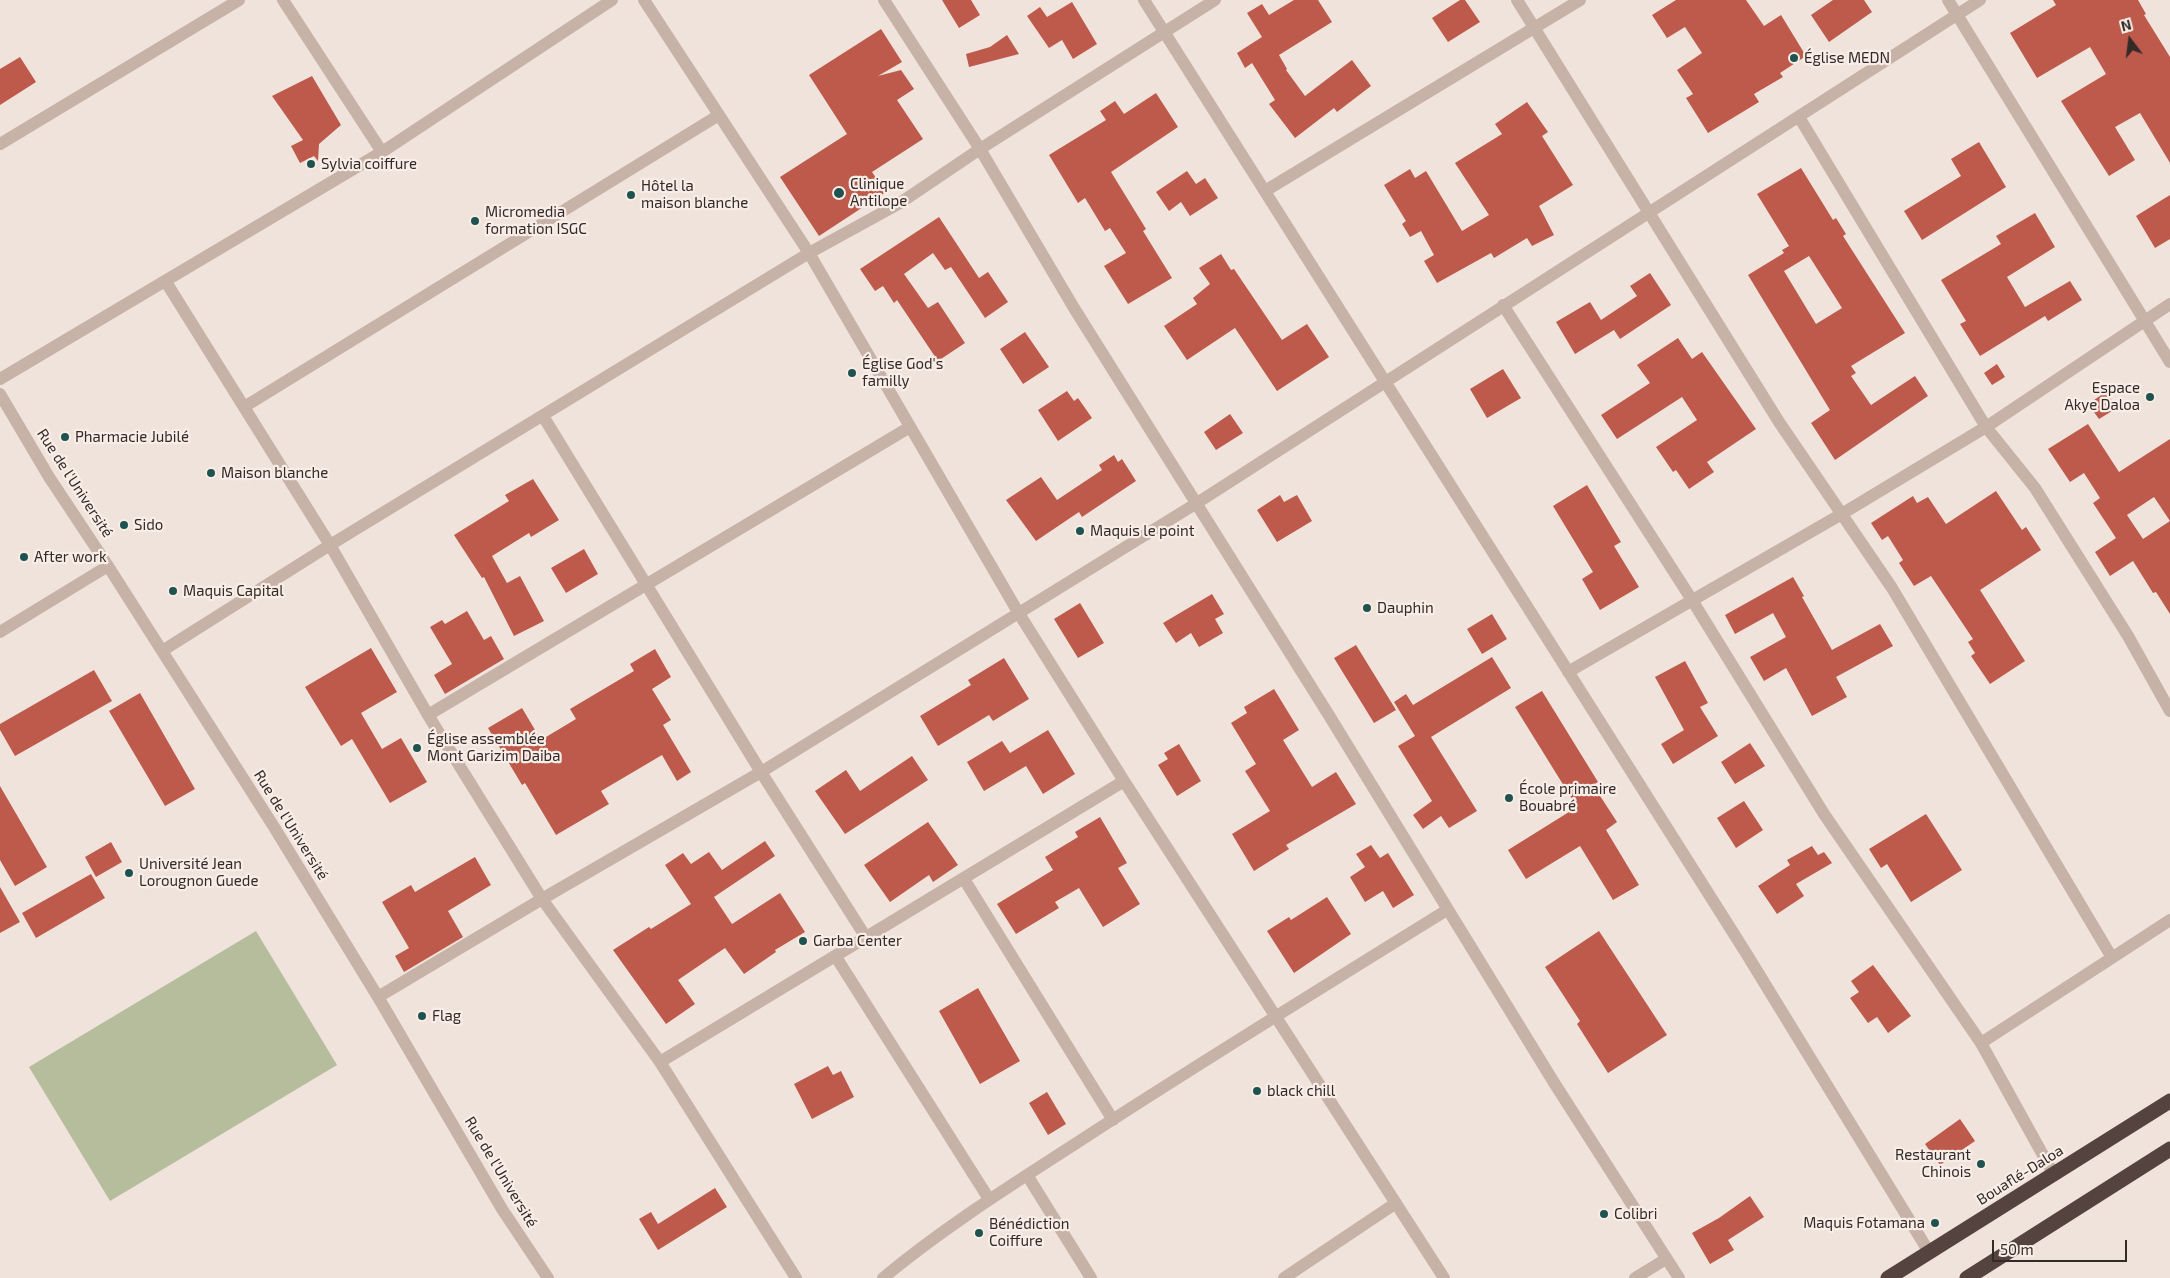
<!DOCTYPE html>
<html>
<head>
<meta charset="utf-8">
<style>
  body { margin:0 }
  #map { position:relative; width:2170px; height:1278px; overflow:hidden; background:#f0e3db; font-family:"Exo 2",sans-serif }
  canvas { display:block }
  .north { position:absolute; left:2105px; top:15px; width:50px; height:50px; -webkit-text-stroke:4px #f8eee7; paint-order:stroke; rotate:345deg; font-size:14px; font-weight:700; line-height:20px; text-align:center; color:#342a27 }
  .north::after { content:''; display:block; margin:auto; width:18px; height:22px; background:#342a27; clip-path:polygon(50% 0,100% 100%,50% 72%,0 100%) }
  .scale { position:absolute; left:1992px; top:1240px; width:135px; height:22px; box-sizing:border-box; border:2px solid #342a27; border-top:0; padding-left:6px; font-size:15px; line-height:18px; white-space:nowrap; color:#342a27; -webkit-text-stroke:4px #f8eee7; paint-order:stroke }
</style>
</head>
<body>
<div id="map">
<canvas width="2170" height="1278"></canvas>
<div class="north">N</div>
<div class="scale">50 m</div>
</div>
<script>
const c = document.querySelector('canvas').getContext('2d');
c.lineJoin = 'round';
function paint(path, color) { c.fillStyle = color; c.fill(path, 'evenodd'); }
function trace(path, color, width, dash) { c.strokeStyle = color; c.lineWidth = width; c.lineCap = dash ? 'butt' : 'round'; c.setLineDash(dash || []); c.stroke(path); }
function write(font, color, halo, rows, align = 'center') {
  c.font = font + ' "Exo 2",sans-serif'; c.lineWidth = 4.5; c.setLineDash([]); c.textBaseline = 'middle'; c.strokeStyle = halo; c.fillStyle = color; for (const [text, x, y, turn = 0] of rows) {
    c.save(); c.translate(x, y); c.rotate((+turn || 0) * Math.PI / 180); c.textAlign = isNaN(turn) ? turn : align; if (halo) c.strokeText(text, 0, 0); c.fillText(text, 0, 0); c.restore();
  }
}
paint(new Path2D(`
  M256,931l81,134 -227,136 -81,-134z`), '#b6bd9c');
paint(new Path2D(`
  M942,0h29l9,15 -21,13z
  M1294,0h24l14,22 -53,33 8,14 -1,1 19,26 47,-36 19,26 -34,26 -3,-4 -39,30 -26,-34 6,-4 -23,-37 -7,5 -8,-15 25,-16 -15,-24 15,-9 7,11z
  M1460,0h5l15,22 -32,20 -16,-24z
  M1676,0h70l18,26 17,-11 25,41 -26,17 3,4 -29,17 5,8 -51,31 -22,-35 7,-4 -16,-24 25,-17 -17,-26 -18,11 -15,-23z
  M1833,0h31l8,12 -43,30 -18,-27z
  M2053,0h85l8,14 -2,1 26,42v106l-30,-50 -25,14 20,33 -26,16 -48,-75 45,-27 -16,-27 -53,31 -27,-45 46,-28z
  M1072,2l25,42 -24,15 -11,-19 -13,8 -22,-32 13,-9 7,10z
  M881,29l21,33 -24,14 23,-6 13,19 -17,11 26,39 -51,33 14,20 -67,44 -39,-59 67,-43 -38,-59z
  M1007,35l12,19 -50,13 -3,-13 24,-7z
  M20,57l16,25 -36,23v-36z
  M312,76l29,49 -22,19 -1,17 -4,-5 -14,7 -9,-17 12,-6 -31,-44z
  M1156,93l22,34 -67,45 35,57 -3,2 29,47 -44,26 -24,-38 22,-13 -16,-25 -5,3 -20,-33 -7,5 -29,-48 57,-35 -6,-9 15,-10 9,13z
  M1527,102l21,30 -6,4 31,49 -34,21 15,29 -22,11 -5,-8 -33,20 -3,-5 -54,30 -13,-22 10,-6 -13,-24 -11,6 -8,-13 4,-3 -22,-36 26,-16 5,9 11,-7 36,60 27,-16 -34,-52 47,-29 -7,-10z
  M1979,142l27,45 -84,53 -18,-29 57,-35 -10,-17z
  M1801,168l32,52 3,-2 10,16 -3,2 62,97 -54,33 5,7 -5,3 20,29 44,-29 13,20 -93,64 -24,-37 19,-13 -82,-135 36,-22 -2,-3 7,-4 -32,-52zM1809,256l33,52 -26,16 -32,-53z
  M1187,171l9,13 9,-6 13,20 -28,18 -9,-14 -12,9 -13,-19z
  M2170,195v44l-15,9 -19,-32z
  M2035,213l20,34 -48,30 18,30 45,-26 12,19 -34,21 -3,-5 -65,40 -20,-32 6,-3 -25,-41 60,-36 -5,-8z
  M939,217l40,61 9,-6 20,30 -23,16 -34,-51 -6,3 -12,-17 -29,21 24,34 10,-6 27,41 -27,18 -41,-61 -3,3 -11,-17 -8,5 -15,-22z
  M1221,254l10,16 3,-1 48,71 25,-16 22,33 -52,34 -42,-63 -48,32 -23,-34 33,-22 -4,-6 17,-14 -11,-16z
  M1650,273l21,32 -51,34 -6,-9 -39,24 -19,-32 34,-20 11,18 36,-24 -7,-10z
  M1025,332l24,35 -26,17 -23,-35z
  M1678,338l14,21 10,-7 54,77 -49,33 7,10 -25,17 -13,-19 -3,2 -17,-25 41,-27 -15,-23 -65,42 -16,-24 49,-32 -13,-18z
  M1997,364l8,13 -13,8 -8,-12z
  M1503,369l18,29 -34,20 -17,-29z
  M1067,391l7,10 4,-3 14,20 -34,23 -20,-31z
  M2106,392l11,16 -18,11 -11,-15z
  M1230,414l13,19 -27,17 -12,-18z
  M2088,424l31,48 51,-33v175l-14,-22 -3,1 -20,-32 -23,15 -15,-24 21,-14 -23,-35 7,-5 -16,-25 -14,9 -22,-33zM2154,497l16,24 -27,18 -16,-24z
  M1114,455l4,7 4,-3 14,22 -54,36 -3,-5 -43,29 -30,-41 35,-23 16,23 45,-30 -3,-5z
  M533,479l26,41 -28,17 -2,-4 -37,23 15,27 13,-7 24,45 -30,15 -30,-59 -2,1 -28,-43 55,-34 -4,-6z
  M1587,485l34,57 -7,4 25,41 -39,23 -18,-31 11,-7 -40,-66z
  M1996,491l26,39 4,-3 15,23 -61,40 45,71 -35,23 -19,-28 4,-3 -7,-11 5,-3 -42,-63 -17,10 -15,-23 4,-3 -15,-24 -6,4 -11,-17 42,-27 4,7 11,-6 18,27z
  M1280,495l4,7 13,-7 15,26 -35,21 -20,-32z
  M584,549l14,25 -32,19 -15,-25z
  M1793,577l11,19 -2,1 30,53 48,-26 13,22 -57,31 11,20 -35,19 -26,-48 -22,13 -14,-24 36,-20 -13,-24 -38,21 -10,-19z
  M1212,594l12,20 -9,5 8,14 -24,14 -8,-14 -15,10 -13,-20z
  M1080,603l24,40 -26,15 -24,-39z
  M467,611l17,29 7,-4 13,23 -59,35 -11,-19 18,-11 -22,-37 12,-7 3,4z
  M1492,614l15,25 -25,15 -15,-25z
  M1356,645l40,65 -22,13 -40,-65z
  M371,648l26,44 -36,21 21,36 19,-11 26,44 -37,21 -38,-64 -11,7 -36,-59z
  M655,649l16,28 -19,12 19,31 -8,5 28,47 -14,9 -15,-26 -61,36 8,13 -53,31 -31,-52 -3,2 -34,-57 34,-20 19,32 35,-21 -6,-10 64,-38 -4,-7z
  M1492,657l19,31 -80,49 46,74 -28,17 -8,-12 -18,13 -10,-14 19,-14 -34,-55 17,-10 -21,-34 12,-8 7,11z
  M1004,658l25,41 -36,22 -4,-6 -51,31 -18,-30 51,-31 -3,-5z
  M1685,661l23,42 -8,4 18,29 -45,28 -12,-20 23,-14 -29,-53z
  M94,670l18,31 -97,55 -15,-26v-6z
  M1274,689l25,41 -16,10 29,47 24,-15 20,32 -70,41 3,4 -35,22 -22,-37 38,-23 -25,-40 11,-7 -25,-41 16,-10 -3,-6z
  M1542,691l56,91 -5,3 24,37 -11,8 33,55 -26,15 -33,-54 -54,33 -18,-29 69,-43 -62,-100z
  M140,693l55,96 -30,17 -56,-95z
  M1048,730l27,44 -32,20 -17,-28 -42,25 -17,-29 35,-21 8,12z
  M1750,743l15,23 -30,18 -14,-22z
  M1179,744l22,37 -24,15 -19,-31 10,-6 -4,-6z
  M912,756l16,24 -83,54 -30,-43 31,-21 14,21z
  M0,786l47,81 -32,19 -15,-26z
  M1744,801l19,29 -27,18 -19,-30z
  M1926,814l36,56 -51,32 -24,-38 -6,4 -12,-19z
  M1100,817l27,46 -9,5 22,36 -37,23 -24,-39 -24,14 4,6 -43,26 -19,-30 56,-34 -8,-13 33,-20 -3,-5z
  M928,822l30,43 -25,17 -4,-7 -39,27 -26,-37z
  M765,841l10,15 -61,41 18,27 48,-31 25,39 -30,18 1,2 -32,22 -19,-26 -47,32 17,24 -29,20 -53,-74 36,-23 2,2 40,-25 -26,-39 18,-12 8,11 18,-12 13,18z
  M111,842l11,20 -26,15 -11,-20z
  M1371,845l9,13 8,-5 26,42 -21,13 -10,-17 -18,11 -15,-25 15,-10 -9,-13z
  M1812,846l6,9 6,-3 8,11 -36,21 8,12 -27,18 -19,-28 32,-21 -3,-5z
  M475,857l16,28 -43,26 15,26 -59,35 -9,-16 14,-8 -27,-46 29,-17 4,7z
  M91,874l14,24 -69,40 -14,-25z
  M0,887l20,35 -20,11z
  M1327,897l24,37 -57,39 -27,-42 22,-14 2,3z
  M1599,931l68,104 -59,38 -31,-49 3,-3 -35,-54z
  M1873,965l38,51 -23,17 -11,-16 -9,6 -18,-25 9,-6 -8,-11z
  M978,988l42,73 -40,23 -41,-73z
  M828,1066l5,9 8,-4 13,26 -42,22 -18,-35z
  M1047,1092l19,32 -18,11 -19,-32z
  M1960,1119l15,22 -35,24 -15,-21z
  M715,1188l12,19 -69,43 -19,-31 12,-7 7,12z
  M1750,1196l14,21 -36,23 6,10 -24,14 -18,-31 27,-15z`), '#bd5a4b');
trace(new Path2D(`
  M283,0l99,152
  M644,0l165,253 209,359 106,169 320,497
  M884,0l96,149 94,159 256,409 223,364 126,197
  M1144,0l602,953 183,299
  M1517,0l262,422 113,166 219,368
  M1948,0l222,362
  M1799,117l187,310 49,61 93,148 42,75
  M0,144l239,-144
  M1265,191l315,-191
  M166,282l164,263 98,170 114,184 118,163 136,216
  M1503,305l189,295 132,214 157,229 73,132
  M0,379l382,-227 230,-152
  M0,394l49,83 59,89 166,261 104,170 124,212 46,69
  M244,407l475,-292
  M543,416l218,356 106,167
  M0,632l108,-66
  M162,651l168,-106 479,-292 91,-50 80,-54 235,-149
  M1568,672l272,-157 146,-88 184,-123
  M428,715l482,-288
  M964,879l149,241
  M836,957l153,242
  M378,997l164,-98 219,-127 436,-269 783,-503
  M1981,1043l189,-123
  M660,1062l464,-281
  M1027,1175l64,103
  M883,1278c66,-55 140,-100 212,-147 116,-75 234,-148 352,-221
  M1284,1278l112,-75
  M1635,1278l31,-19`), '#c7b2a8', 12);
trace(new Path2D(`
  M1888,1278l282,-177
  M1967,1278l203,-129`), '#54433f', 15);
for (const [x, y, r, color] of [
  [1794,58,5,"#205250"],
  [311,164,5,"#205250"],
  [839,193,6,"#205250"],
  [631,195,5,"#205250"],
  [475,221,5,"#205250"],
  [852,373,5,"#205250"],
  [2150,397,5,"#205250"],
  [65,437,5,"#205250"],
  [211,473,5,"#205250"],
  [124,525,5,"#205250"],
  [1080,531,5,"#205250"],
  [24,557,5,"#205250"],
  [173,591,5,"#205250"],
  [1367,608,5,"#205250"],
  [417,748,5,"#205250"],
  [1509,798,5,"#205250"],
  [129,873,5,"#205250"],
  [803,941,5,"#205250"],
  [422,1016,5,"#205250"],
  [1257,1091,5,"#205250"],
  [1981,1164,5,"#205250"],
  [1604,1214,5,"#205250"],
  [1935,1223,5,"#205250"],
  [979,1233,5,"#205250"]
]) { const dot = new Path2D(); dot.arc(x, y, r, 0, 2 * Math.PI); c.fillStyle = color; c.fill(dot); trace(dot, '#f8eee7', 2); }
write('15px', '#342a27', '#f8eee7', [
  ["Église MEDN",1804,58],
  ["Sylvia coiffure",321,164],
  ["Clinique",850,184],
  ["Antilope",850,201],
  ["Hôtel la",641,186],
  ["maison blanche",641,203],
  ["Micromedia",485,212],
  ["formation ISGC",485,229],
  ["Église God's",862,364],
  ["familly",862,381],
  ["Espace",2140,388,"right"],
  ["Akye Daloa",2140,405,"right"],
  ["Pharmacie Jubilé",75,437],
  ["Maison blanche",221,473],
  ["Sido",134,525],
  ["Maquis le point",1090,531],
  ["After work",34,557],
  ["Maquis Capital",183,591],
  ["Dauphin",1377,608],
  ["Église assemblée",427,739],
  ["Mont Garizim Daiba",427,756],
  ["École primaire",1519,789],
  ["Bouabré",1519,806],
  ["Université Jean",139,864],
  ["Lorougnon Guede",139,881],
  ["Garba Center",813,941],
  ["Flag",432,1016],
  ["black chill",1267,1091],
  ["Restaurant",1971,1155,"right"],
  ["Chinois",1971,1172,"right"],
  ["Colibri",1614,1214],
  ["Maquis Fotamana",1925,1223,"right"],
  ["Bénédiction",989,1224],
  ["Coiffure",989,1241]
], 'left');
write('15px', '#342a27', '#f8eee7', [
  ["Rue de l'Université",75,483,57],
  ["Rue de l'Université",291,825,58],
  ["Rue de l'Université",501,1172,59],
  ["Bouaflé-Daloa",2020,1175,-32]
]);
</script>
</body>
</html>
